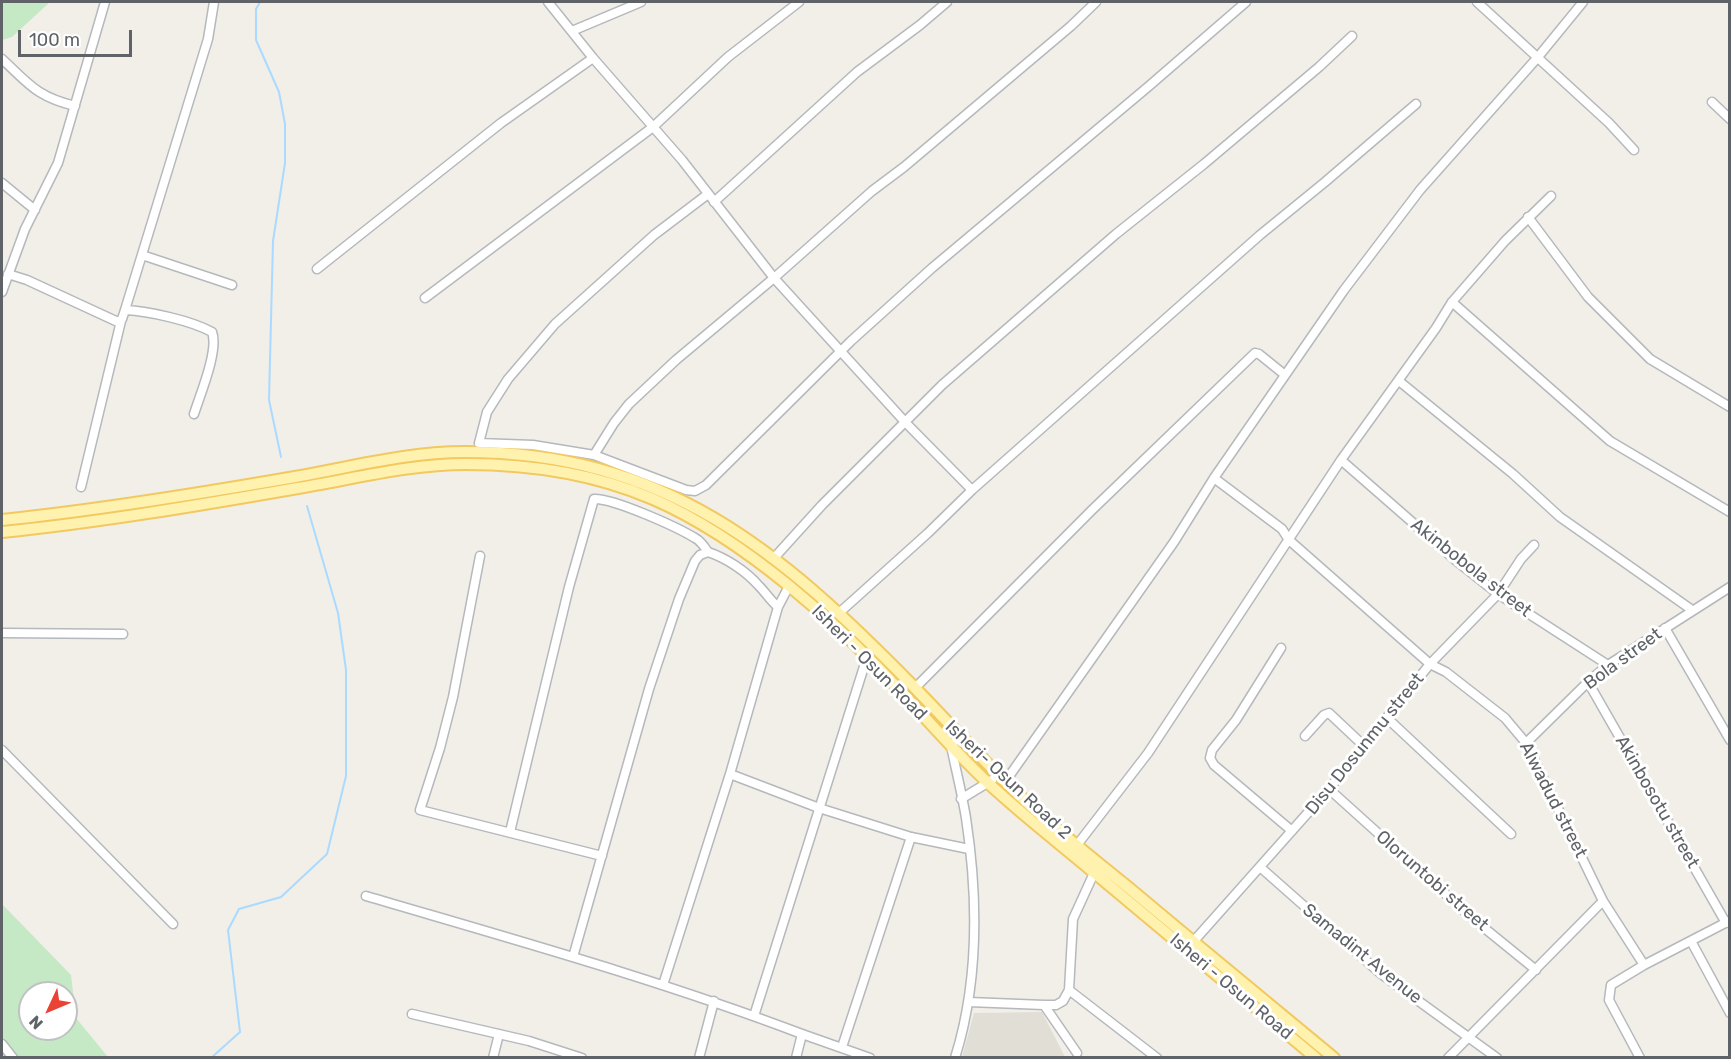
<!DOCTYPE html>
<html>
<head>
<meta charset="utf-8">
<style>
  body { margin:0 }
  #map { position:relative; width:1731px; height:1059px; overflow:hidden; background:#f1efe8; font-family:Rubik,sans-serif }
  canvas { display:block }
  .frame { position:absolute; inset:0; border:3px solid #5f6368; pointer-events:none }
  .north { position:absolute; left:18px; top:981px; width:60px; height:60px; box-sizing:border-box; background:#fff; border:2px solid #bfc1c3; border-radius:50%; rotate:226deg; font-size:16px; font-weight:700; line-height:24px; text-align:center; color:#5f6368 }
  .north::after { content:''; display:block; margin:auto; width:21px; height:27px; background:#ea4335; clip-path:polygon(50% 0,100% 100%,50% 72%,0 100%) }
  .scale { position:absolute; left:18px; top:30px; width:114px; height:27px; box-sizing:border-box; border:3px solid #5f6368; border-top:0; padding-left:8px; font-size:18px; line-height:21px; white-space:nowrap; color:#5f6368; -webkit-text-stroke:4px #fff; paint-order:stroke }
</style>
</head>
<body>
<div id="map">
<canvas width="1731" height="1059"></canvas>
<div class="frame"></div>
<div class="north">N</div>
<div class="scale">100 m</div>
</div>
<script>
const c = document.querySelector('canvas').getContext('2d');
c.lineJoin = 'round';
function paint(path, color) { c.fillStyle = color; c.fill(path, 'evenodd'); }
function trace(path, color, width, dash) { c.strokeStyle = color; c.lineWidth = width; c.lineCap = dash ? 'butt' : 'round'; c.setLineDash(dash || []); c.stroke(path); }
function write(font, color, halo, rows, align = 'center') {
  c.font = font + ' Rubik,sans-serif'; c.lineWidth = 6; c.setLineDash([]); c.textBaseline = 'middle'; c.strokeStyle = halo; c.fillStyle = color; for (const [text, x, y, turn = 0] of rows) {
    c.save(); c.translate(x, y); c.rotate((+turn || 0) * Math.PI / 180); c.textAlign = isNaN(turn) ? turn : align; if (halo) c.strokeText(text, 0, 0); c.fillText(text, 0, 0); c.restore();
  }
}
paint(new Path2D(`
  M1042,1012l23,45h-103l12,-44z`), '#e1ded6');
paint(new Path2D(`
  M2,2h48l-38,35 -10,3z
  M2,904l69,71 5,43 32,39h-106zM30,993h36v36h-36z`), '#c5e8c5');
trace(new Path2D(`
  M260,2l-4,7v31l23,52 6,32v39l-12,78 -4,159 12,57
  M211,1058l29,-26 -12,-102 11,-21 42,-12 46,-43 19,-78v-106l-8,-57 -31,-107`), '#aadaff', 2);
const minor = new Path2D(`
  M548,2l45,56 89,102 92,118 132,145 66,67
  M1477,2l132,121 25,27
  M572,31l69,-29
  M2,59c27,25 35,38 73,47
  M1712,102l18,17
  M2,183l33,27
  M708,194l-54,41 -99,89 -47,55 -21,33 -8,31 54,2 61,10 92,35 9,1 11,-6 145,-144 81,-73 217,-182 97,-84
  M714,202l143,-130 63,-47 27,-23
  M1528,217l60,80 62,62 80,48
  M142,255l90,30
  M317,269l184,-146 92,-65
  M8,274l19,6 91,42 4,-3 3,-9c24,1 67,11 87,22 7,18 -12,63 -18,82
  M2,292l23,-63 33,-66 47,-161
  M425,298l228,-171 75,-70 71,-55
  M1452,302l158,139 120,71
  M125,310l83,-271 6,-37
  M1399,381l114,93 47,43 132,93
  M594,455l20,-32 15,-19 47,-44 98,-82 98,-87 32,-24 167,-141 25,-24
  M1341,460l118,103 39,31 110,71
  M1214,478l68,51 7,11 141,124 16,8 59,46 21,25 77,158 41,64
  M81,487l40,-166
  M480,556l-27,141 -13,51 -20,62 182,46
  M774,558l48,-53 120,-120 174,-151 88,-70 115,-97 33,-31
  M839,613l89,-80 44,-43 288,-255 65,-53 91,-78
  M1665,628l65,112
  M2,633l121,1
  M1281,648l-45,72 -24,30 -2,8 4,7 78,66
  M1588,682l138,241
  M915,688l177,-178 163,-157 4,1 26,21
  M1387,718l124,116
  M1305,736l19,-21 5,-2 35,33
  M1526,743l62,-61 20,-17 122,-78
  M2,750l171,174
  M730,774l89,34 92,29 58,12
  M1005,782l169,-240 40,-64 130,-188 76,-100 118,-133 45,-55
  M1329,789l143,129 64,52
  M961,799l31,-19
  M510,832l59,-245 25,-88c19,-1 83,28 101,39 6,3 9,8 13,14
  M1077,845l71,-92 193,-293 95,-132 16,-26 53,-61 46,-45
  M1260,867l120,106 117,85
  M366,896c146,43 294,84 436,138l-6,24
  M1691,941l39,72
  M1193,942l136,-153 101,-125 68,-70 23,-35 13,-14
  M573,957l76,-268 30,-90 16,-38 5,-6 8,-3c18,6 38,19 51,34 7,7 11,14 19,21
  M663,985l67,-211 48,-167 11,-21
  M1069,990l88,68
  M969,1002l75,3h12l7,-4 6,-11 4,-71 21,-46
  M1044,1005l33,48
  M412,1014l117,27 53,17
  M754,1016l113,-359
  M802,1034l68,24
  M2,1044l11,14
  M842,1047l69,-210
  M493,1058l6,-24
  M699,1058l15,-57
  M955,1058c24,-77 23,-161 11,-240 -4,-24 -10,-48 -15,-72l8,-10
  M1448,1058l155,-157
  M1640,1058l-31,-58 2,-15 33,-20 85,-44`);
const major = new Path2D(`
  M2,520c98,-10 195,-26 293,-43 56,-10 112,-25 170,-25 199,0 316,99 448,234 40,41 78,84 120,122 31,28 64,54 96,80 68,57 136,113 205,170
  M2,532c99,-10 198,-27 296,-44 55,-9 111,-24 168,-24 63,0 129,10 187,35 92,40 186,125 253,198 30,32 58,65 91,94 32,29 67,56 100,84 73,61 146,122 219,183`);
trace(minor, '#b5b8bc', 11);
trace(major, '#f2c960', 14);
trace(minor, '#fff', 8);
trace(major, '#fff2af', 10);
write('18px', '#5f6368', '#fff', [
  ["Akinbobola street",1471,568,38],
  ["Bola street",1623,659,-36],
  ["Isheri - Osun Road",869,663,45],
  ["Disu Dosunmu street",1365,744,-51],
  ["Isheri- Osun Road 2",1008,780,43],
  ["Alwadud street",1553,800,63],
  ["Akinbosotu street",1657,802,60],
  ["Oloruntobi street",1432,881,41],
  ["Samadint Avenue",1362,954,39],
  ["Isheri - Osun Road",1231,987,40]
]);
</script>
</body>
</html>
